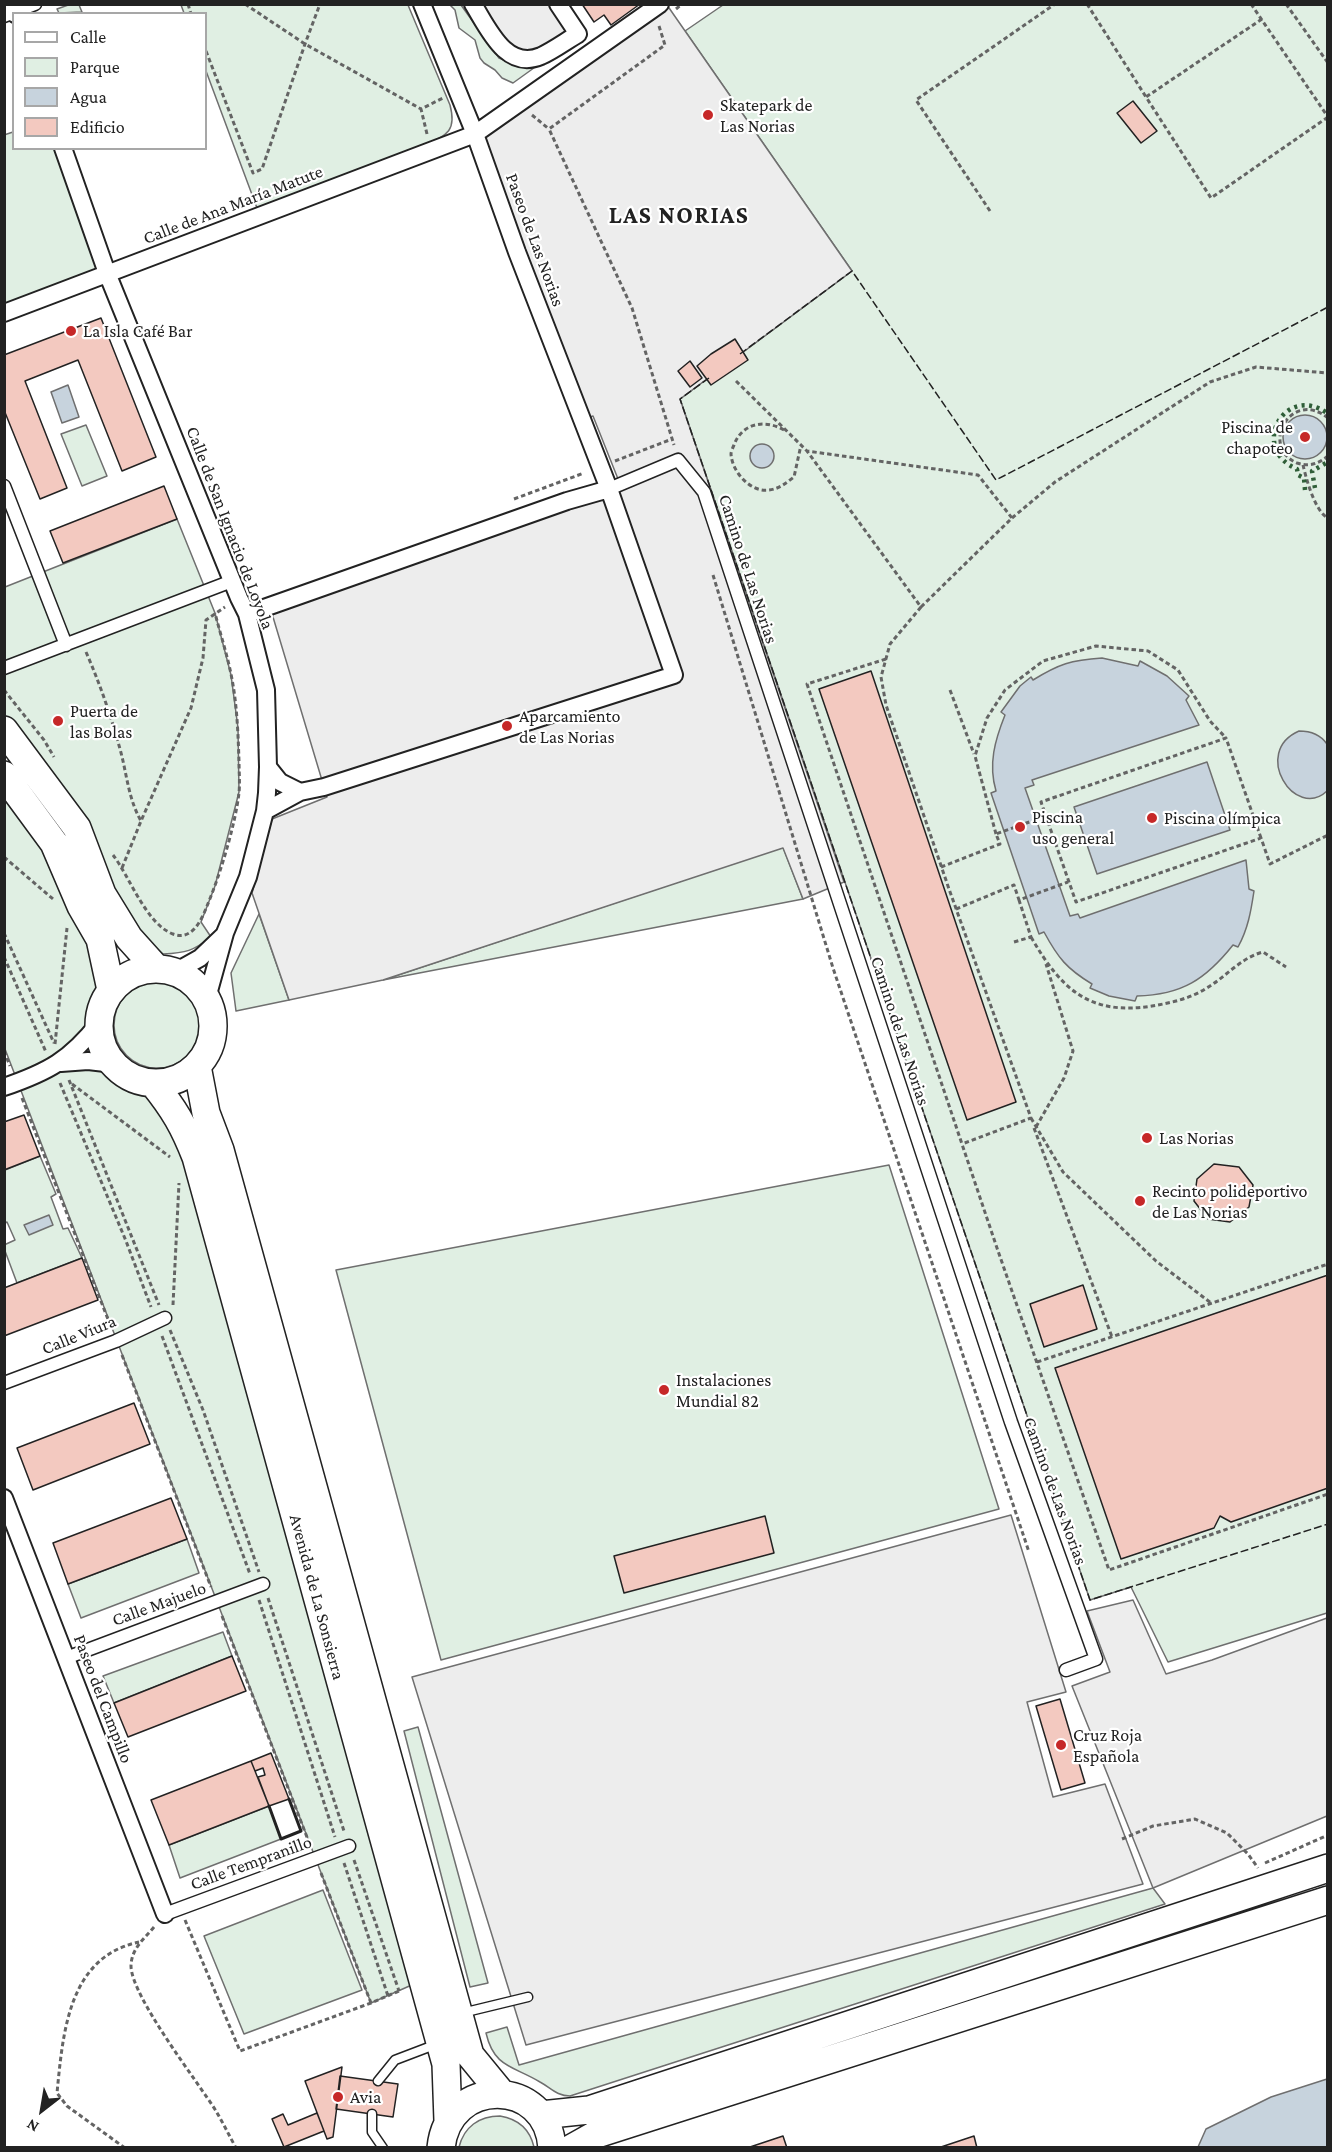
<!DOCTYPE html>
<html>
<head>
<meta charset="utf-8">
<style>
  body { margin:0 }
  #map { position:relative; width:1332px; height:2152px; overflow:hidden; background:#fff; font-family:"Crimson Pro",serif }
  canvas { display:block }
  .frame { position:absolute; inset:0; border:6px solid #222; pointer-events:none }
  .legend { position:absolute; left:12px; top:12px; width:195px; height:138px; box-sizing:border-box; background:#fff; border:2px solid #a7a7a7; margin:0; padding:8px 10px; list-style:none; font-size:18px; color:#222 }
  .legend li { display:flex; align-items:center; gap:12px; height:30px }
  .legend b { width:30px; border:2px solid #a7a7a7 }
  .north { position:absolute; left:12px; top:2080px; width:60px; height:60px; -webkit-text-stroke:4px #fff; paint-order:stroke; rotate:211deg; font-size:16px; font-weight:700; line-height:24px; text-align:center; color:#222 }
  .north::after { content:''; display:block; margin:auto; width:21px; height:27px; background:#222; clip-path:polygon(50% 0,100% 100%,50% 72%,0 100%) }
</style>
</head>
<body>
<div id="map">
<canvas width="1332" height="2152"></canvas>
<div class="frame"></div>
<ul class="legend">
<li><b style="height:8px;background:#fff"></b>Calle</li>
<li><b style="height:16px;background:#e0efe3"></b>Parque</li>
<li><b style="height:16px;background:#c7d3dd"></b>Agua</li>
<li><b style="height:16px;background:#f3c9c0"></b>Edificio</li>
</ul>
<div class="north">N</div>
</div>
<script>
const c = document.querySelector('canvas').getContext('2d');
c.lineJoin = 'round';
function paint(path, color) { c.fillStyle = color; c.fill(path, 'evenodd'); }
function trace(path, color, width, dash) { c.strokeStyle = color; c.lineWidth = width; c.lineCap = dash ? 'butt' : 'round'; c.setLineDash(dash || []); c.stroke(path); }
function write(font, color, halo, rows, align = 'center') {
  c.font = font + ' "Crimson Pro",serif'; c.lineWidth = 4.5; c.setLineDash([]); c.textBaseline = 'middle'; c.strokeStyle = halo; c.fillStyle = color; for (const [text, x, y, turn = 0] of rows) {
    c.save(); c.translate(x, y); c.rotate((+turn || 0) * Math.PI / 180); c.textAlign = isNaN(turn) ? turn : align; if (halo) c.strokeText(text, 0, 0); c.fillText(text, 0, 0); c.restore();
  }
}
const green = new Path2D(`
  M71,4l8,1 3,7 -23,1 -2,-4z
  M181,5h227l42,100c7,26 -3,30 -25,40l-168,63 -51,-137v-57l-22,-1z
  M450,5h11l38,53 21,9 18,-2 -25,18 -11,-5 -7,-8 -11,-7 -4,-5 -5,-18 -16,-12 -4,-18z
  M723,5h604v1608l-159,49 -37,-75 -41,13 -410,-1201 172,-128 -167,-240z
  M13,132l1,16 49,1 44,124 -103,40v-178z
  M86,425l21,51 -25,10 -21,-52z
  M177,519l38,94 16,62 7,53 1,64 -24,94 -14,36 10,15c-18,14 -25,16 -48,17l-19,-17 -139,-207v-143z
  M5,775l49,68 57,147 -12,33 -37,39 52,2 17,13 11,4 32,28 249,871 -52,23 -366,-954z
  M783,847l20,52 -420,81z
  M259,914l30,86 -53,11 -5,-38z
  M114 1025a43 43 0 1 1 86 0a43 43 0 1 1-86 0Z
  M40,1156l16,38 -5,3 12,32 5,-1 14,30 -65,25 -12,-32 -1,-6 11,-5 -8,-18 -2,1v-53z
  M889,1165l110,344 -558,151 -105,-390z
  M187,1539l12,34 -118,45 -13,-34z
  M223,1632l9,24 -118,47 -11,-27z
  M418,1727l70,256 -18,4 -66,-256z
  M269,1806l12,33 -101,39 -11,-33z
  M1153,1888l12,16 -595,192c-13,0 -19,-8 -30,-14 -26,-16 -46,-14 -54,-49l21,-6 12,38z
  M323,1890l39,100 -118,44 -40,-98z
  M500,2116c18,3 30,14 34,31h-75c5,-20 20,-31 41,-31z`);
paint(green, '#e0efe3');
trace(green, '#6f6f6f', 1.5);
const parking = new Path2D(`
  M473,5h85l20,29 -59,25z
  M667,5l185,266 -172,128 164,483 -41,17 -20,-51 -400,132 -94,20 -37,-107 20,-74 55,-22 -57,-190 350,-123 -27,-68 -11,4 -107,-286z
  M1011,1515l55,177 -39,10 26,95 52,-13 38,100 -617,161 -114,-368z
  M1133,1600l33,74 46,-14 115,-42v198l-174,72 -81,-202 38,-14 -23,-61z`);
paint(parking, '#ededed');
trace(parking, '#6f6f6f', 1.5);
const water = new Path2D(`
  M68,385l11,32 -17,6 -11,-31z
  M1283 437a22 22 0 1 1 44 0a22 22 0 1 1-44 0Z
  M750 456a12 12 0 1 1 24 0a12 12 0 1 1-24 0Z
  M1102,658l36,8 2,-5 27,15 22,20 -3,4 13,25 -167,55 2,5 -9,3 45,128 8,-2 2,4 166,-58 3,29 5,2c-3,20 -6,38 -16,56l-5,-2c-27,34 -51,50 -96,51l-2,5 -26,-5 -19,-8 2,-4c-25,-15 -34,-26 -48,-52l-5,2 -48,-141 5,-2c-8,-27 -1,-51 9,-76l-4,-3 19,-26 11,-9 2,3c26,-16 38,-20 69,-22z
  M1299,731c12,0 21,3 28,13v47c-32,30 -76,-39 -28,-60z
  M1207,762l23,68 -133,44 -23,-67z
  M49,1215l4,10 -24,10 -5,-10z
  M1327,2079v68h-129l8,-18 65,-32z`);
paint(water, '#c7d3dd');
trace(water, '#6f6f6f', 1.5);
const building = new Path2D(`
  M582,4h58l-29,21 -7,-10 -10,7z
  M1133,101l24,30 -16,12 -24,-30z
  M101,318l55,139 -34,14 -44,-111 -53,21 42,107 -27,11 -36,-89v-55z
  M735,339l13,21 -37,25 -14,-19 14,-12z
  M690,361l12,17 -12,9 -12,-16z
  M164,486l13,33 -114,44 -13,-32z
  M871,671l145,431 -49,18 -148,-431z
  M24,1115l16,41 -36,14v-48z
  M1214,1164l25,3 14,18 -4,22 -19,15 -22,-3 -14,-18 3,-22z
  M82,1258l16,42 -94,36v-48z
  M1328,1275v213l-97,34 -11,-6 -6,12 -93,31 -66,-191z
  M1083,1285l14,44 -53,18 -14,-43z
  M134,1403l16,41 -117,46 -16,-42z
  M171,1498l16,41 -119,45 -15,-41z
  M765,1516l9,37 -150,40 -10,-37z
  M232,1656l14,35 -118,46 -14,-34z
  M1060,1699l25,84 -24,7 -25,-84z
  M271,1753l18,46 -20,7 -11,-29 7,-2 -2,-7 -8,3 -4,-10z
  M251,1761l18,45 -100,39 -18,-45z
  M342,2067l-9,70 -6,2 -22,-58z
  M340,2076l58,8 -5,33 -57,-8z
  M317,2113l7,18 -40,16 -12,-28 11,-5 5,11z
  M783,2136l4,12h-40z
  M974,2136l3,12h-39z`);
paint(building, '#f3c9c0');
trace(building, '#222', 1.5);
const service = new Path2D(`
  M462,2013l66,-16
  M378,2081l17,-21 42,-16
  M372,2114v18l11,16`);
const pedestrian = new Path2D(`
  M4,16l31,-12
  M4,486l62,159
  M609,489l69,-29 26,32 307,930 85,237 -30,11
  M4,668l228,-87
  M4,1383l112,-42 49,-23
  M66,1658l197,-74
  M165,1914l184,-68`);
const minor = new Path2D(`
  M11,4l4,10
  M473,4c15,24 33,67 68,52 13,-6 25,-15 37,-22l-20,-30
  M63,148l44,125 132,325 8,16 19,76 2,77 -1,26 -2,18 -17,66 -23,56 -18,65
  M4,313l471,-179 185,-130
  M247,614l320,-113 42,-12
  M268,767l12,15 20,10
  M265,811l35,-19 24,-5 350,-112 -65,-186 -92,-237 -42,-118 -53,-130
  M175,972l25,-14 23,-22
  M61,1063l27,-2 26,3
  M4,1087c44,-15 66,-27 95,-64
  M4,1498l161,416`);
const primary = new Path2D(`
  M4,730l73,98 25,66 27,44 27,30
  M4,775l50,68 27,63 19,33 11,51
  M99 1026a57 57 0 1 1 114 0a57 57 0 1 1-114 0Z
  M197,1066l9,47 14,37 250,905 32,39
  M153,1083c21,26 31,43 43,74l250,907 2,57
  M541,2115l48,-5 739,-242
  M441,2148c7,-72 107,-71 111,0
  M572,2148l25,-14 731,-234`);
trace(service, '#222', 11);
trace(pedestrian, '#222', 15);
trace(minor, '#222', 20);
trace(primary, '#222', 30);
trace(new Path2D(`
  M188,4l3,10
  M245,4l60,40 116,65
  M1087,4l59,93
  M1251,4l77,113
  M1286,4l42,59
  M676,9l6,-5
  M1262,19l-116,78 65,101 117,-81
  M659,26l6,19 -116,84 83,179 42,137
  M206,51l47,122 9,-4 43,-125 15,-40
  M532,115l17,14
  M427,134l-6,-25 22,-11
  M990,211l-74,-111 139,-96
  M736,381l71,70 171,24 34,43 -91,89 -114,-156
  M1328,418c-37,-30 -69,29 -31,45 12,4 21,1 31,-7
  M784,430c-19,-11 -42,-7 -50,15 -1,2 -3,7 -3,9 1,18 20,39 38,36 10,-1 17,-7 25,-13l7,-32
  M615,461l57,-22
  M1303,465c3,13 12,47 25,53
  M514,499l70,-26
  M1012,518l43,-36 155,-100 46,-15 72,6
  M713,575l120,393 196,584
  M921,607l-31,37 -9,33 5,28 63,184 82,229 -69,26
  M86,652c14,32 25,64 34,97 7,25 8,49 21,72
  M886,659l-79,25 190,564 112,322 219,-76
  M4,690l40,50 10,17
  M950,690l24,64
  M996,834l-21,-78 12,-38 18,-28 38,-29 53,-15 52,5 30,19 32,51 16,17
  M1261,838l-35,-100 -185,64 35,100 185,-64 9,26 58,-29
  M113,855c17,22 33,69 60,79 19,7 28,-13 34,-28 13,-31 28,-80 32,-113 1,-11 0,-22 0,-32 -1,-29 -2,-58 -8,-87 -4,-20 -11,-41 -16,-61
  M4,857l49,42
  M941,867l59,-23 -4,-10 50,-18
  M122,868l19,-47 50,-113 12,-50 3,-38 19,-13
  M956,909l58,-24 5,15 49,-18
  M4,933l50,110
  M1031,937c30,52 58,79 121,69 18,-3 37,-7 53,-17 20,-11 35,-31 58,-37l23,15
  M1014,942l17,-5 -12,-37
  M4,957l42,95
  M55,1044l12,-116
  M4,1051l6,15
  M69,1080l90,225
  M60,1083l66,158 25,66
  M72,1084l98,73
  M22,1098l89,229
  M1031,1118l32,54 93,89 55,42
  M1036,1127l28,-49 9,-27 -27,-87
  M1034,1128l78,209
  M173,1305l6,-122
  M170,1330l33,80 56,162
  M162,1336l88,238
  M122,1355l89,232
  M1037,1362l291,-98
  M268,1598l76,233
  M259,1600l76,237
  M222,1616l88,229
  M1122,1839l31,-13 42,-7 32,14 21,21 10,14
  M354,1860l45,131
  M344,1863l44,133
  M1265,1863l63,-28
  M321,1873l50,130
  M185,1920l55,131 131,-48 28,-12
  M154,1927c-10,12 -22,21 -23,38 -1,30 67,117 85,146 7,12 13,24 20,37
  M125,2148l-58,-42 -10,-13c6,-60 11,-136 82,-151`), '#646464', 3, [4.5, 3]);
trace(service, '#fff', 8);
trace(pedestrian, '#fff', 12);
trace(minor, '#fff', 16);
trace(primary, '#fff', 27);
trace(new Path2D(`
  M1315,488l-3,-17 16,-9
  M1305,490l-1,-12 -6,-3 -1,-6c-48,-20 -13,-86 30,-56`), '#2f5e38', 4.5, [3, 4.5]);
trace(new Path2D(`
  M740,354l112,-83 144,209 332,-173
  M709,378l-29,21 410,1201 238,-76`), '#222', 1.5, [8, 3]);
trace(new Path2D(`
  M269,1806l12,33 20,-8 -12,-32`), '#222', 3);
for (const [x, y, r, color] of [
  [708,115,6,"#c62828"],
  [71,331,6,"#c62828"],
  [1305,437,6,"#c62828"],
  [58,721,6,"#c62828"],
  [507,726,6,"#c62828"],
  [1152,818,6,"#c62828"],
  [1020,827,6,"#c62828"],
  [1147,1138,6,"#c62828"],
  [1140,1201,6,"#c62828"],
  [664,1390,6,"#c62828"],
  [1061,1745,6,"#c62828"],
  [338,2097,6,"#c62828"]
]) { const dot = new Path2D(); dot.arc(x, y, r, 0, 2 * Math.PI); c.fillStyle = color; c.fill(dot); trace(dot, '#fff', 2); }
write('18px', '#222', '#fff', [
  ["Skatepark de",720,105],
  ["Las Norias",720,126],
  ["La Isla Café Bar",83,331],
  ["Piscina de",1293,427,"right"],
  ["chapoteo",1293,448,"right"],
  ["Puerta de",70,711],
  ["las Bolas",70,732],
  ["Aparcamiento",519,716],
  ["de Las Norias",519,737],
  ["Piscina",1032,817],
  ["uso general",1032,838],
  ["Piscina olímpica",1164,818],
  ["Las Norias",1159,1138],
  ["Recinto polideportivo",1152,1191],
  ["de Las Norias",1152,1212],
  ["Instalaciones",676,1380],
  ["Mundial 82",676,1401],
  ["Cruz Roja",1073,1735],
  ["Española",1073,1756],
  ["Avia",350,2097]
], 'left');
write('18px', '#222', '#fff', [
  ["Calle de Ana María Matute",233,205,-21],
  ["Paseo de Las Norias",535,240,70],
  ["Calle de San Ignacio de Loyola",230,528,69],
  ["Camino de Las Norias",748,569,72],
  ["Camino de Las Norias",900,1031,72],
  ["Calle Viura",79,1335,-22],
  ["Camino de Las Norias",1055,1491,70],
  ["Avenida de La Sonsierra",317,1597,75],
  ["Calle Majuelo",159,1604,-20],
  ["Paseo del Campillo",103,1699,69],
  ["Calle Tempranillo",251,1863,-20]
]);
c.letterSpacing = '1.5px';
write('bold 24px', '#222', '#fff', [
  ["LAS NORIAS",679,216]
]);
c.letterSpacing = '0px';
</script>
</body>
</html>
